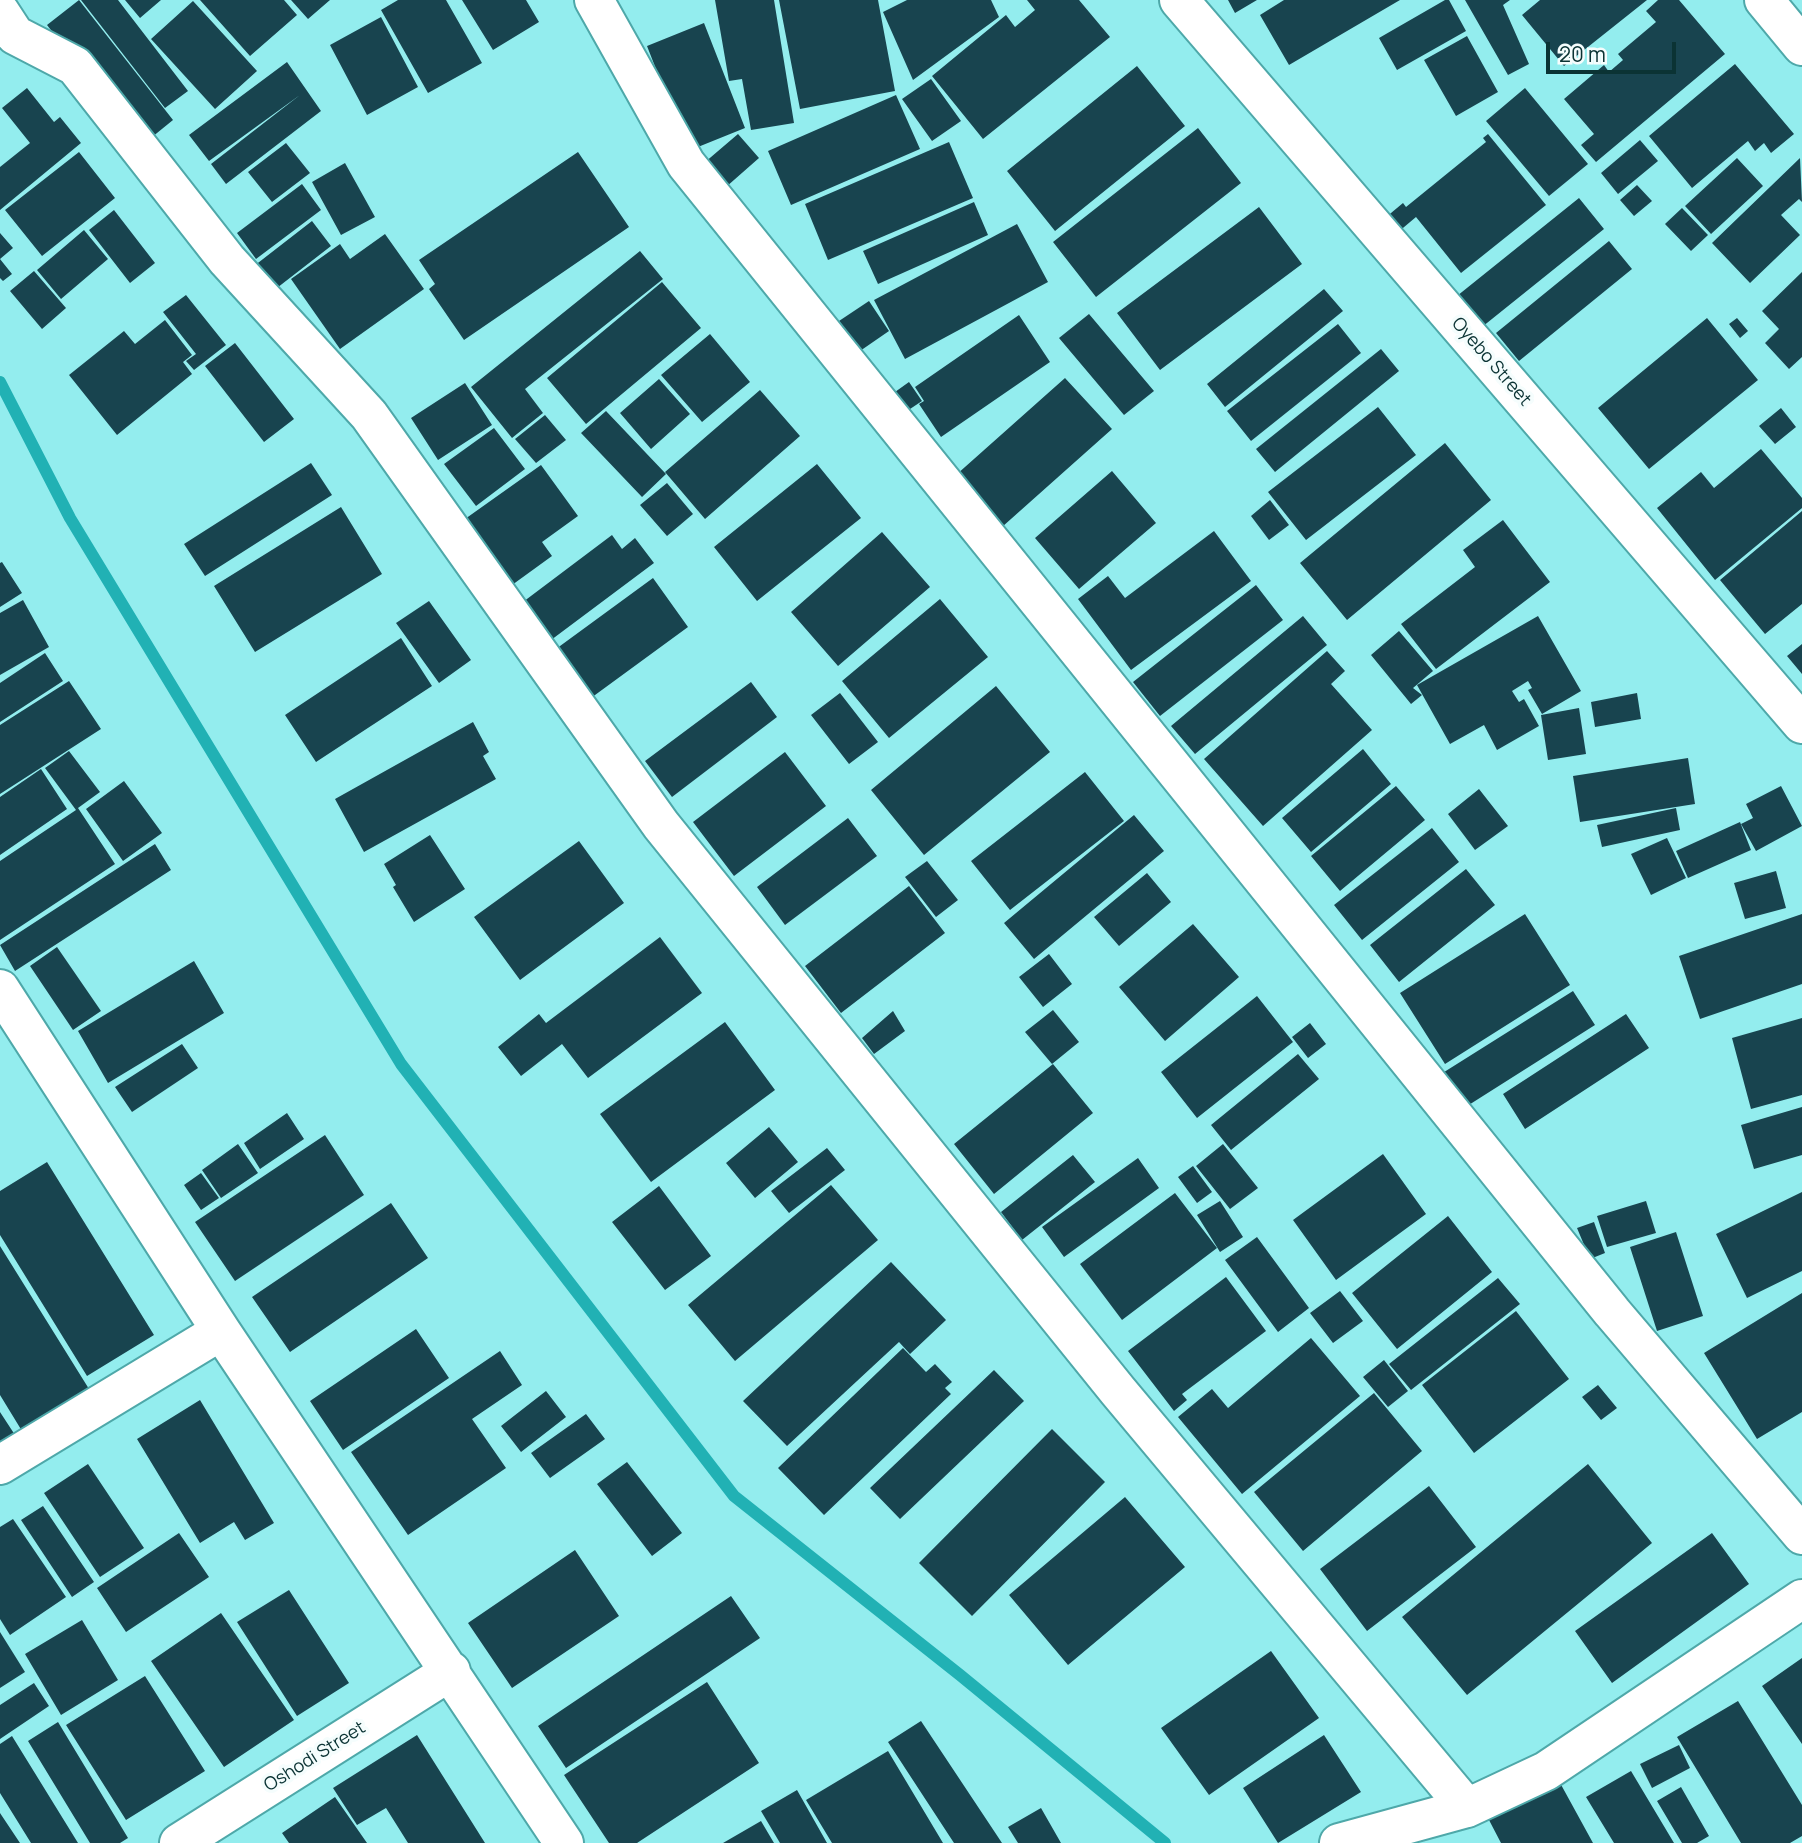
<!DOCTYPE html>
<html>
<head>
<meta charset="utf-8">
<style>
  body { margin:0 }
  #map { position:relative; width:1802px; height:1843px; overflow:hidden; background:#93edee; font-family:Manrope,sans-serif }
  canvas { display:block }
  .scale { position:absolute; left:1546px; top:42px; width:130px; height:32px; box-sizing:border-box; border:4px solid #0b3334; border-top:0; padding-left:9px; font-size:21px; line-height:24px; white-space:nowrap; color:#0b3334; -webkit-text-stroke:5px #f5fdfd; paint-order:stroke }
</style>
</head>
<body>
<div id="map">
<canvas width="1802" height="1843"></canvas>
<div class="scale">20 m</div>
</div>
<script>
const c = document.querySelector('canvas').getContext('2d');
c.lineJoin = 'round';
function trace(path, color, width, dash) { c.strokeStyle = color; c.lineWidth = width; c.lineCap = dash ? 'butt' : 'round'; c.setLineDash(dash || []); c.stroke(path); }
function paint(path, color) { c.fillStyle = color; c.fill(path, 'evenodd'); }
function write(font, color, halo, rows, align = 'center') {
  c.font = font + ' Manrope,sans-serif'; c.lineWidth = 7; c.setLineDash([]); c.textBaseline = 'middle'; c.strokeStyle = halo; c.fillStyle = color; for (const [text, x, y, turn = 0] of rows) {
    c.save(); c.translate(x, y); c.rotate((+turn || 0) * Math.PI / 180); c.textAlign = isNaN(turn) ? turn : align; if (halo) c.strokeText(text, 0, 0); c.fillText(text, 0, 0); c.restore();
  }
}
trace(new Path2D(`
  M0,382l70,136 331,546 333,432 226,179 205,168`), '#21b1b4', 12);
paint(new Path2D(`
  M79,0l94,120 -32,26 -94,-121z
  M81,0h37l70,91 -23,17z
  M125,0h36l-21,18z
  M200,0h84l13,15 -47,41z
  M291,0h39l-22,19z
  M398,0h48l36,63 -54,30 -47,-83z
  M462,0h64l13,22 -46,28z
  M715,0h59l20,123 -43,7 -9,-51 -13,2z
  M779,0h99l17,91 -95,18z
  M907,0h84l8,17 -86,63 -30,-68z
  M1027,0h52l31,37 -127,102 -51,-63 74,-61 9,12 20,-17z
  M1228,0h29l-22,13z
  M1284,0h116l-111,65 -29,-50z
  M1445,0h4l17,31 -69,39 -18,-32z
  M1465,0h45l-7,5 26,59 -21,11z
  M1540,0h107l-83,66 -42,-51z
  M1658,0h21l46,54 -129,108 -15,-17 13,-11 -30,-35 40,-34 5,7 14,-12 -5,-6 38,-32 -10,-11z
  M193,1l64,70 -42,38 -64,-70z
  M381,17l37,70 -51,28 -37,-70z
  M704,23l41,105 -57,23 -41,-105z
  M1467,36l31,56 -42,24 -32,-56z
  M287,62l34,49 -95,73 -15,-20 89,-69 -91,66 -20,-26z
  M1735,64l59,70 -23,19 -7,-10 -9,8 -7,-10 -56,47 -43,-52z
  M1137,66l48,60 -130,105 -48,-60z
  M931,79l30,42 -29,20 -30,-42z
  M27,88l27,34 6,-5 21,26 -81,67v-43l30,-24 -28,-35z
  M1525,88l63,76 -39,32 -63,-75z
  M896,95l24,54 -129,56 -23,-54z
  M1198,128l43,55 -145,114 -43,-55z
  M738,134l21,24 -33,29 -22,-24z
  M1488,134l58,71 -85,68 -45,-56 -19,16 -12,-15 18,-15 3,4 80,-65 -3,-4z
  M1640,140l18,21 -40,33 -17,-21z
  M949,142l24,56 -145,62 -23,-56z
  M286,143l24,30 -38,29 -24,-30z
  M79,152l36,46 -73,58 -37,-46z
  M578,152l51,75 -165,113 -35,-51 6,-5 -16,-24z
  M1737,158l26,28 -52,48 -26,-28z
  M1800,158l2,44 -3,-3 -18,16 19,20 -50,48 -38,-40z
  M345,163l30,54 -34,18 -29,-53z
  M302,184l19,26 -65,49 -19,-26z
  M1637,185l15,16 -18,15 -14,-16z
  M1579,198l25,31 -127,102 -25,-31z
  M974,202l14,33 -110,49 -15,-33z
  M1259,207l43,57 -142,106 -43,-57z
  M1682,208l26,27 -17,16 -26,-27z
  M114,210l41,53 -25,20 -41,-53z
  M312,221l19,25 -67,52 -19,-25z
  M1017,224l31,58 -143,77 -31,-59z
  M84,230l24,29 -47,40 -24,-29z
  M0,233l13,15 -13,11z
  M385,234l39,55 -84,60 -49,-70 49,-35 10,15z
  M1609,241l23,28 -113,92 -23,-28z
  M640,251l23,28 -138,110 18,24 -31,25 -41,-51z
  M0,259l12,15 -9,7 -3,-3z
  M34,271l32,37 -24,21 -32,-38z
  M1802,272v85l-13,12 -24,-26 14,-14 -17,-18z
  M662,282l39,46 -115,96 -39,-46z
  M1324,289l19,22 -118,96 -18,-23z
  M186,295l40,50 -32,25 -8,-9 10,-7 -33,-42z
  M869,301l20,30 -29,20 -21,-30z
  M1089,314l65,77 -30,24 -65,-77z
  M1019,315l31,47 -109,75 -22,-33 5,-3 -9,-14z
  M1707,318l51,62 -109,89 -51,-61z
  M1737,318l11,13 -8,7 -11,-14z
  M165,320l27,35 -9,7 9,12 -75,61 -48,-60 55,-44 11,13z
  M1338,324l23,29 -110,88 -24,-30z
  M710,334l40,48 -48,40 -41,-47z
  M235,343l59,76 -30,23 -59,-76z
  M1381,349l18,22 -124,101 -19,-23z
  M1065,378l47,51 -110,98 -46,-52z
  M659,379l31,35 -39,35 -31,-36z
  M909,382l13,19 -21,14 -13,-18z
  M465,383l27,42 -54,35 -27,-42z
  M760,390l40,46 -95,83 -40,-47z
  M1378,407l38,48 -110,85 -38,-48z
  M1781,408l15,19 -21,17 -16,-18z
  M606,411l60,63 -24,23 -61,-64z
  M545,415l21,25 -30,23 -21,-24z
  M494,428l31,41 -49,37 -32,-42z
  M1445,443l46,57 -144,120 -47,-57z
  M1761,449l41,49v10l-87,72 -58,-72 44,-36 13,16z
  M311,463l21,32 -127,81 -21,-32z
  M817,464l44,54 -104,83 -43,-54z
  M541,465l37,51 -36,26 10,14 -40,29 -47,-66z
  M1112,471l44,52 -77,66 -44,-51z
  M667,483l26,31 -26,22 -27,-31z
  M1270,500l19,25 -20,15 -18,-24z
  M341,507l41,67 -127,78 -41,-66z
  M1802,511v93l-37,30 -45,-54z
  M1503,520l47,62 -114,87 -35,-45 74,-57 -12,-17z
  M1214,531l37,50 -120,89 -53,-71 30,-23 17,22z
  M882,532l48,55 -92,79 -47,-54z
  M612,535l10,14 13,-11 19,25 -111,83 -28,-38z
  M2,562l20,31 -22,14v-44z
  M653,578l35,49 -108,79 -35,-49z
  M1256,585l27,35 -123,96 -27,-34z
  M940,599l48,58 -99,81 -47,-57z
  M23,600l26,47 -49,28v-62z
  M429,601l42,59 -32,23 -43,-60z
  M1303,616l24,29 -132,109 -24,-28z
  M1538,616l43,75 -39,23 -14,-24 4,-2 -4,-7 -16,10 7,11 5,-3 15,27 -42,24 -13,-25 -34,19 -33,-59z
  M1399,631l34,40 -20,17 9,7 -11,9 -40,-49z
  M401,638l31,48 -116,76 -31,-47z
  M1802,644v30l-15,-18z
  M1327,651l18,20 -14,13 41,46 -109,96 -59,-67z
  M45,653l18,28 -63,41v-39z
  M69,681l32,48 -101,65v-69z
  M751,682l26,35 -105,80 -27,-36z
  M996,686l54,66 -126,103 -53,-65z
  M840,693l38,49 -29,22 -38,-49z
  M1637,693l4,26 -46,8 -4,-25z
  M1579,708l7,46 -38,6 -7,-45z
  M473,722l16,30 -6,4 13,23 -132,73 -29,-53z
  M1363,749l28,35 -80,68 -29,-34z
  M69,751l31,41 -22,16 37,56 -115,76v-79l76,-51 -31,-42z
  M785,752l41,54 -92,70 -41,-54z
  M1688,758l7,46 -115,18 -7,-46z
  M41,769l26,40 -67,46v-58z
  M1085,772l39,49 -114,89 -39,-49z
  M124,781l38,52 -39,28 -37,-52z
  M1396,786l29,34 -85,71 -29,-35z
  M1781,786l21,40 -46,25 -15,-27 12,-6 -7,-14z
  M1479,789l29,37 -33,24 -27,-36z
  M1676,808l4,22 -78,17 -5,-22z
  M1134,815l30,36 -130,108 -30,-36z
  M848,818l29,38 -92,69 -28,-38z
  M1740,822l11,28 -63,28 -12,-27z
  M1432,828l27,34 -97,78 -28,-35z
  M430,835l35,54 -51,33 -21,-35 3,-2 -12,-21z
  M1667,838l19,40 -35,17 -20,-41z
  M579,841l45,62 -104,77 -46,-63z
  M155,844l16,26 -156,101 -15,-26z
  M927,861l31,39 -22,17 -31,-40z
  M1466,869l29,36 -96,77 -29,-37z
  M1776,871l10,37 -41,11 -11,-36z
  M1147,873l24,29 -52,44 -25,-29z
  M909,886l36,47 -104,80 -36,-47z
  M1525,914l45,71 -125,79 -45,-71z
  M1802,914v70l-102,35 -21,-63z
  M1193,924l46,53 -74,64 -46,-54z
  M660,937l42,56 -114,85 -26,-34 -41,32 -23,-29 41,-33 7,9z
  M57,947l44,64 -28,19 -43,-64z
  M1049,954l23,30 -29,23 -24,-30z
  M194,961l30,52 -116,70 -30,-52z
  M1573,991l22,34 -131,83 -23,-34z
  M1257,996l36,46 -96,76 -36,-46z
  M1053,1010l26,32 -27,22 -27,-32z
  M893,1011l12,20 -31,23 -12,-16z
  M1626,1014l23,34 -124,81 -22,-35z
  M1802,1018v77l-51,14 -19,-71z
  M725,1022l50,68 -124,92 -51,-68z
  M1310,1023l16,21 -18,14 -16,-21z
  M182,1044l16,24 -66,44 -17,-25z
  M1298,1054l21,25 -88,71 -20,-25z
  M1053,1064l40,49 -99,81 -40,-50z
  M1802,1107v48l-48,14 -13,-44z
  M287,1113l17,26 -44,30 -16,-26z
  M769,1127l29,35 -43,36 -29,-35z
  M325,1135l39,60 -129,86 -40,-59z
  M238,1144l20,29 -37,25 -19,-28z
  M1223,1144l35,44 -28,21 -34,-43z
  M827,1148l18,22 -56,43 -18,-22z
  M1383,1154l43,60 -90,66 -43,-60z
  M1073,1155l22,27 -73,58 -21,-28z
  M1138,1158l21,30 -95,69 -22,-30z
  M47,1162l107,173 -67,41 -87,-141v-44z
  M1193,1166l19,26 -15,11 -19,-26z
  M201,1173l18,25 -18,12 -17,-25z
  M831,1185l47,55 -143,121 -47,-56z
  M659,1186l52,70 -46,34 -53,-68z
  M1802,1192v79l-55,27 -31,-64z
  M1175,1193l42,55 -95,72 -42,-56z
  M1220,1201l23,36 -23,15 -23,-37z
  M1646,1201l10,32 -49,14 -10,-31z
  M391,1203l37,55 -138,94 -38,-55z
  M1448,1216l44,56 -95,77 -45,-56z
  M1594,1222l11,31 -15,6 -13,-31z
  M1676,1232l27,84 -46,15 -27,-84z
  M1257,1237l52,71 -31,24 -53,-72z
  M0,1246l89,143 -67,42 -22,-36z
  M891,1262l55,58 -36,34 -11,-12 -112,104 -44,-45z
  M1226,1277l40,54 -84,63 5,6 -13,11 -46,-60z
  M1498,1278l22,26 -109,86 -22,-26z
  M1340,1291l23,30 -30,22 -23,-30z
  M1802,1293v119l-45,27 -53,-86z
  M1516,1311l53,68 -95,74 -52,-68z
  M416,1329l33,49 -106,72 -33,-49z
  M1311,1338l49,58 -118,98 -64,-77 34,-28 16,19z
  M903,1348l23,24 9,-8 17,18 -7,6 6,6 -127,121 -46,-47z
  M500,1351l22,34 -50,34 34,49 -98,67 -57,-83z
  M1384,1360l24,31 -20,16 -25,-30z
  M994,1370l30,31 -124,118 -30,-31z
  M1598,1385l19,23 -16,12 -19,-23z
  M546,1391l20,26 -45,35 -20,-26z
  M1374,1393l48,58 -119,100 -49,-59z
  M200,1400l74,123 -29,17 -11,-18 -34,21 -63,-104z
  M0,1412l15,23 -15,10z
  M586,1414l19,25 -55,39 -19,-25z
  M1052,1429l53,53 -133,134 -53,-53z
  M627,1462l55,71 -30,23 -55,-72z
  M88,1464l56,84 -44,29 -56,-84z
  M1588,1464l64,79 -185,152 -65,-78z
  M1429,1486l47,61 -109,84 -47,-62z
  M1125,1497l60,70 -117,98 -59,-70z
  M43,1506l51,76 -22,15 -51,-77z
  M13,1519l53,78 -56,38 -10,-16v-92z
  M179,1533l30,44 -83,55 -29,-44z
  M1712,1533l37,51 -137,99 -37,-52z
  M575,1550l44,66 -107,72 -44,-65z
  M289,1590l60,93 -52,33 -60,-94z
  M731,1596l29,42 -194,130 -28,-42z
  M221,1613l73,107 -70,47 -73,-106z
  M82,1620l36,60 -57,35 -36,-61z
  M0,1632l25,40 -25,16z
  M1271,1651l48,67 -110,77 -48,-67z
  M1802,1658v86l-40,-58z
  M145,1676l60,95 -79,49 -60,-95z
  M707,1682l52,81 -122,80h-28l-45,-68z
  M34,1683l15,23 -49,33v-34z
  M1738,1701l64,104v31l-12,7h-49l-64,-106z
  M921,1721l81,122h-48l-66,-101z
  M58,1722l70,116 -8,5h-30l-62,-102z
  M417,1735l68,108h-77l-22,-35 -29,17 -24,-37z
  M1324,1735l37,57 -83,51 -35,-55z
  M12,1736l66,107h-47l-31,-50v-49z
  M1679,1745l11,23 -38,20 -12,-24z
  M888,1751l55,92h-111l-26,-43z
  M1631,1771l43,72h-60l-28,-46z
  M1559,1781l34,62h-92l-12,-23z
  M1681,1787l28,49 -12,7h-15l-25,-42z
  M797,1790l30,53h-47l-19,-32z
  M335,1797l32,46h-78l-7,-10z
  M1041,1808l20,35h-43l-10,-16z
  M0,1813l20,30h-20z
  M761,1821l13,22h-51z`), '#18444f');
const minor = new Path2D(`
  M594,0l92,164 926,1148 190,223
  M1179,0l623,724
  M1764,0l38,46
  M0,12l15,23 60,31 152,194 142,155 292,410 457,566 349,417
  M0,989l221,342 343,512
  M0,1465l221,-134
  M179,1843l272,-172
  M1339,1843l128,-35 79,-37 256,-172`);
trace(minor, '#4ea8a9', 42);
trace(minor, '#fff', 38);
write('18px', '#0b3334', '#f5fdfd', [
  ["Oyebo Street",1491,362,49],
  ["Oshodi Street",315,1757,-32]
]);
</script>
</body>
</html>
